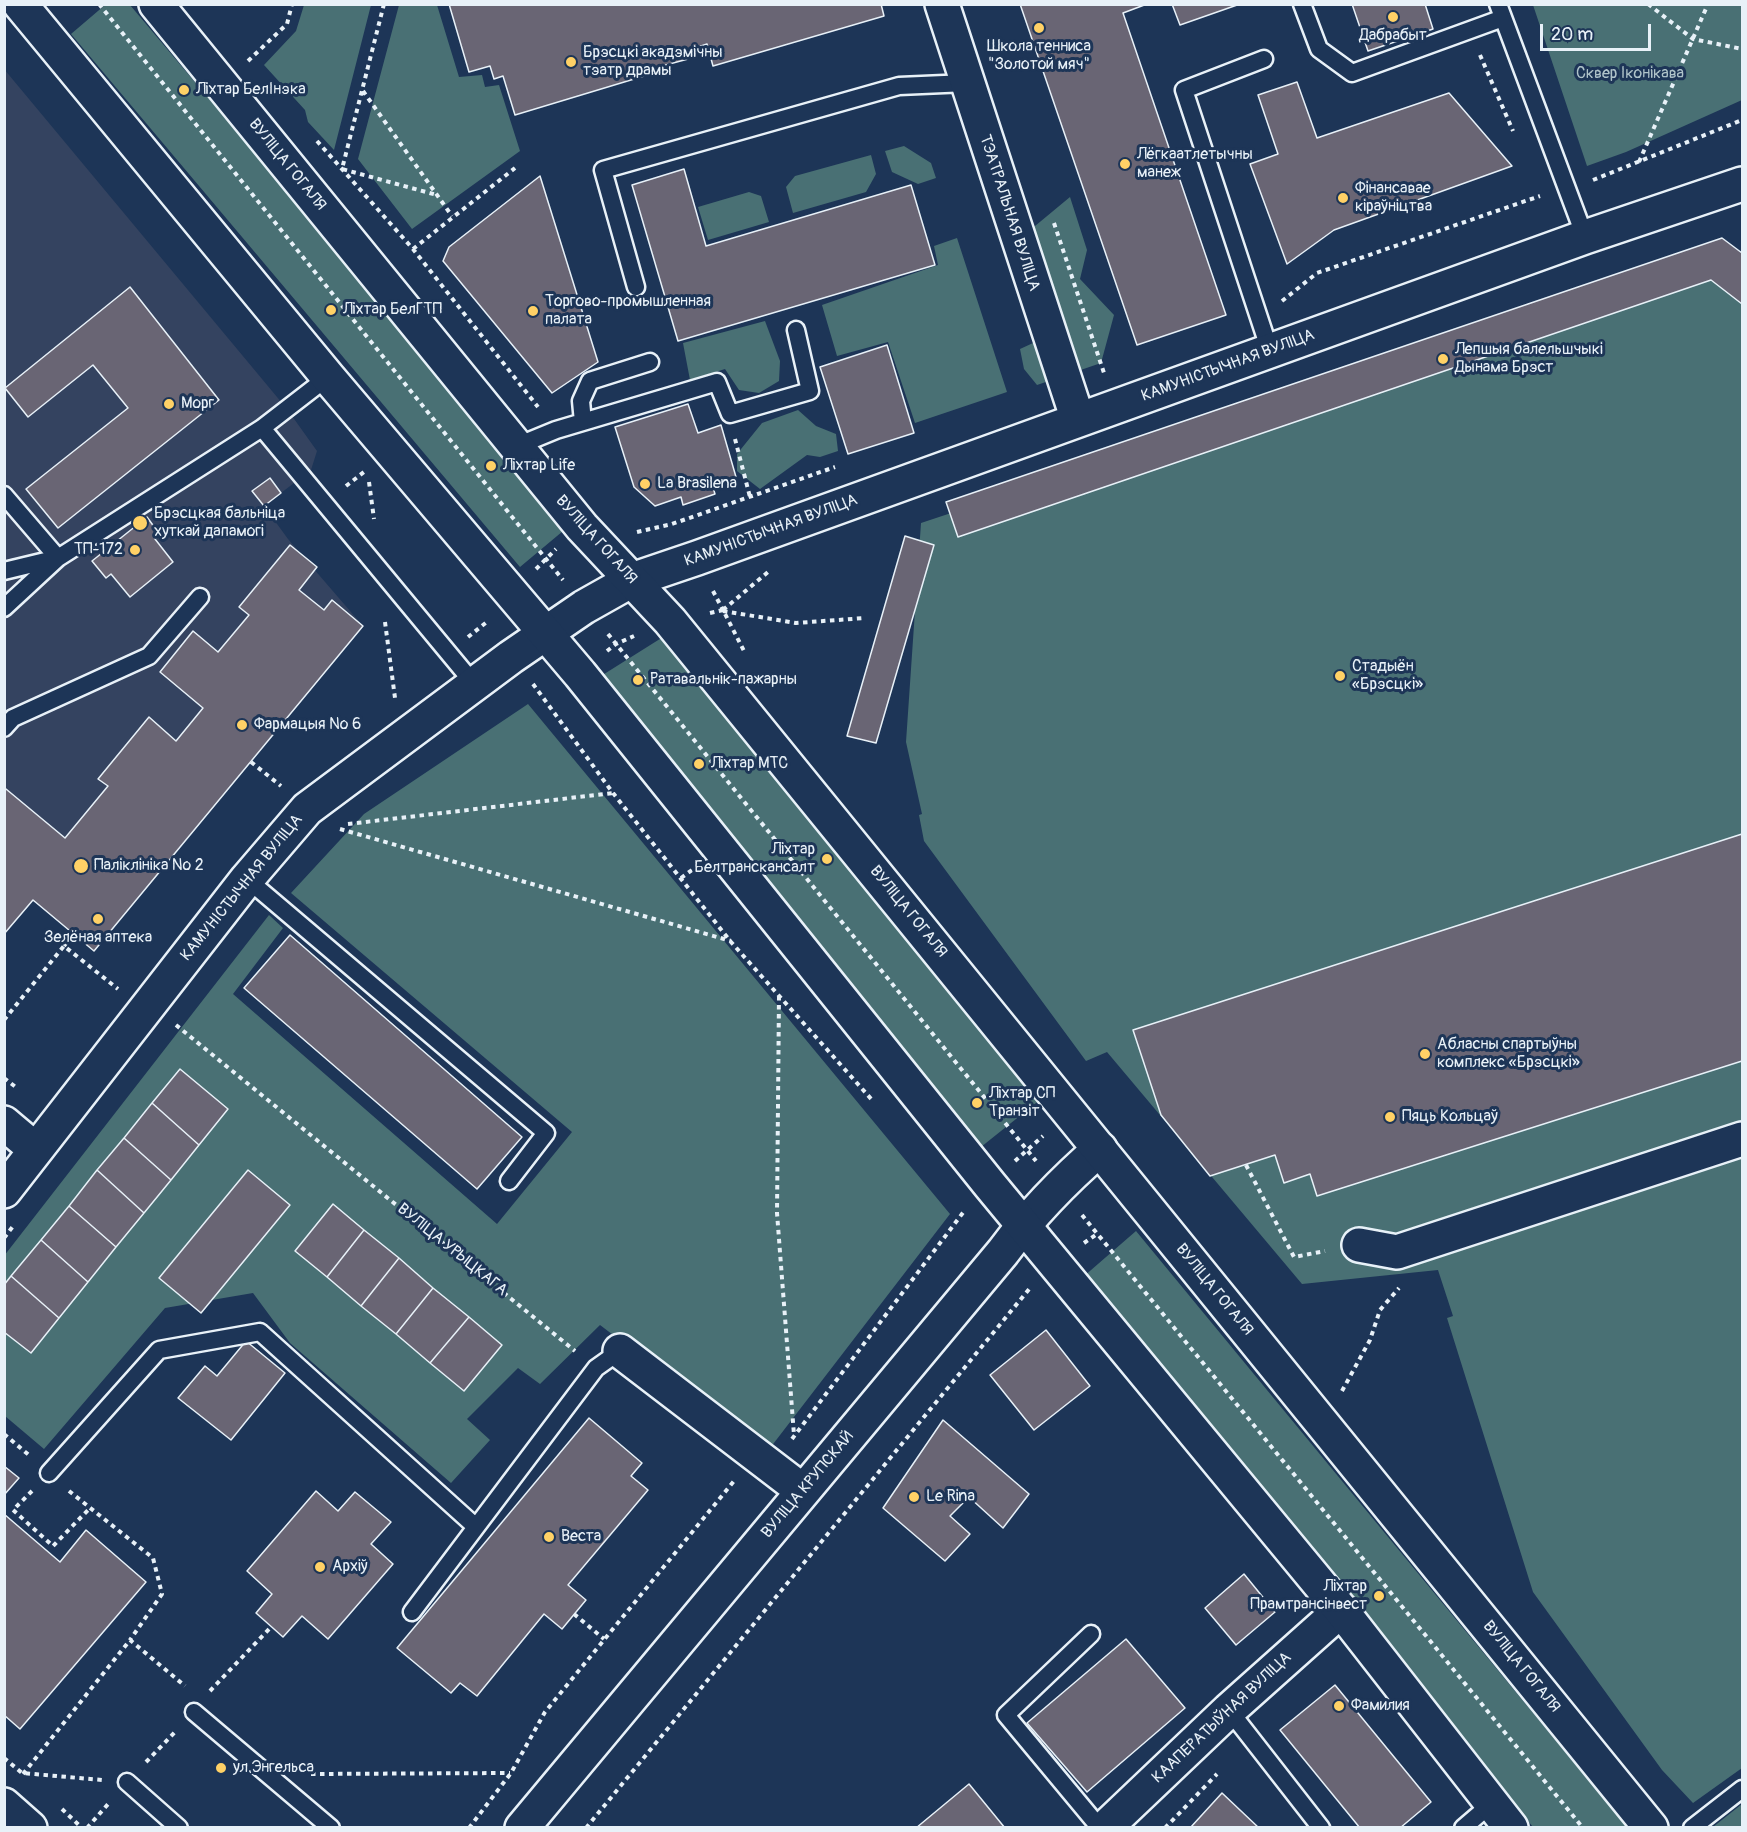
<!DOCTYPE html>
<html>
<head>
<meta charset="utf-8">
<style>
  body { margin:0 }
  #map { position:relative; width:1747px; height:1832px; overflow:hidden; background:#1d3557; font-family:Pangolin,sans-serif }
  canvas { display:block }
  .frame { position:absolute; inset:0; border:6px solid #e8f1f8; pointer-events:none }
  .scale { position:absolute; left:1540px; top:24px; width:111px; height:27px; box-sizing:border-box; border:3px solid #e8f1f8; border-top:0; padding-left:8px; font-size:18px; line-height:21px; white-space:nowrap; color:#e8f1f8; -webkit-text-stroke:4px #1d3557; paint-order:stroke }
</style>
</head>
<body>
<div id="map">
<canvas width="1747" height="1832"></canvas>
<div class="frame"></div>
<div class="scale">20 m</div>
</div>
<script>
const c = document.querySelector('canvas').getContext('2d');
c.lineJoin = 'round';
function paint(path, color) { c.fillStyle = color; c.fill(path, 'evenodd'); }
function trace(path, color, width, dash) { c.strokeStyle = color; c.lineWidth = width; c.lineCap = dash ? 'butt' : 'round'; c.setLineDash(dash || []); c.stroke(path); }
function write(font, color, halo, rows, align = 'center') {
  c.font = font + ' Pangolin,sans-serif'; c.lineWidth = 6; c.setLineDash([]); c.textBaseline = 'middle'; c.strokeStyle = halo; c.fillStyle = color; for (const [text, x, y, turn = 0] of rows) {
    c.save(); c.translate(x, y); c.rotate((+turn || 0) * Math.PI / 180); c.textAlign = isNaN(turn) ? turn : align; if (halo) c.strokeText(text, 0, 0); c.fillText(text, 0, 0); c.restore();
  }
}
paint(new Path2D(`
  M4,69l283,340 30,42 -6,19 -47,36 24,33 75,87 -269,325 -61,-50 -28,33z`), '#344360');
paint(new Path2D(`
  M105,5h25l439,521 -49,41 -449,-533z
  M304,5h67l-37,145 -26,-28 -3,-12 -41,-45 32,-34z
  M399,5h38l22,72 23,-2 3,12 14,-2 21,66 -108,78 -54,-70z
  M1533,5h209v95l-116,52 -39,14z
  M904,146l27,17 5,15 -18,6 -26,-12 -7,-21z
  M871,155l5,19 -10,18 -73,21 -7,-26 9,-11z
  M749,192l12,4 8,26 -61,18 -10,-33z
  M1070,197l17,53 -7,29 34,36 -13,48 -64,22 -13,-16 -4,-20 37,-17 -28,-101z
  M957,238l50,154 -92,31 -27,-81 -51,14 -15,-51 116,-40 -4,-19z
  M1718,258l24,22v1488l-49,35 -31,-33 -129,-178 -86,-274 6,-2 -15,-46 -136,14 -195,-232 -21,9 -162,-220 -5,-26 3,-1 -16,-72 15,-219z
  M765,321l15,40 -1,20 -20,12 -20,-3 -14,-21 -35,11 -7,-37z
  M798,410l18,16 20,8 2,17 -18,6 -13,-2 -47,34 -23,-18v-17l25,-31z
  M663,637l378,462 -60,48 -380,-471z
  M528,704l422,510 -183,238 -167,-127 -60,59 -22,-16 -51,51 23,21 -39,43 -161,-140 -37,-50 -88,15 -121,141 -39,-33 -1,-160 265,-341 14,13 -50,66 264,230 75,-92 -281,-239 73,-79z
  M1136,1231l491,596h-94l-450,-550z
  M1742,1804v23h-29z`), '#497074');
const building = new Path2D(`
  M449,4h432l3,12 -171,50 -6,-22 -21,7 2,8 -26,7 2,4 -149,45 -12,-39 -9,3 -4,-13 -21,6z
  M1020,4h127l-24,9 103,302 -89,30z
  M1172,4h68l-60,21z
  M1352,4h73l8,25 -65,22z
  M1297,82l20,56 132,-45 63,73 -178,64 -47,34 -37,-100 28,-10 -20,-59z
  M684,169l22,77 205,-61 24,80 -257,76 -46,-156z
  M540,176l58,186 -46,31 -109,-132 6,-14z
  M1722,238l20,15v51l-31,-24 -753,257 -12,-35z
  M130,287l89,113 -161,128 -32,-39 102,-81 -35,-43 -65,52 -23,-29z
  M887,345l27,88 -66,21 -28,-87z
  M688,404l10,29 23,-8 15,52 -24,7 3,10 -32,11 -2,-8 -26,9 -21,-19 -19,-60z
  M270,478l11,15 -17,13 -12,-15z
  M147,517l13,18 -5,4 18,23 -43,35 -19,-23 -5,4 -14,-17z
  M905,536l29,9 -58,198 -29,-7z
  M290,545l27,22 -18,23 25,20 8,-10 31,26 -269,325 -61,-51 -29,34v-143l2,-2 59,49 43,-52 -10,-7 51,-62 27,24 27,-33 -43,-36 33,-41 25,21 31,-37 -10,-8z
  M1742,834v227l-425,135 -7,-22 -26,9 -9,-28 -65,21 -49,-61 -28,-85z
  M290,935l232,202 -45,52 -233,-201z
  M180,1069l48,40 -29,36 -47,-42z
  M152,1103l47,42 -28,35 -47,-42z
  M124,1138l47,42 -27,33 -47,-43z
  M97,1170l47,43 -28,34 -47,-41z
  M248,1170l42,35 -89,108 -42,-35z
  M333,1204l31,26 -37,47 -32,-26z
  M69,1206l47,41 -28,35 -47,-42z
  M364,1230l35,28 -38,48 -34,-29z
  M41,1240l47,42 -29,36 -48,-42z
  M399,1258l34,30 -37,46 -35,-28z
  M11,1276l48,42 -28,35 -27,-21v-47z
  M433,1288l36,29 -39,46 -34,-29z
  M469,1317l33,28 -38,46 -34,-28z
  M1046,1330l44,56 -56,44 -44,-55z
  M246,1341l39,32 -54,67 -53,-42 27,-32 12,10z
  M589,1418l53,45 -11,13 17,14 -80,95 18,15 -24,29 -18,-15 -67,82 -17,-13 -9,10 -54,-45z
  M943,1420l86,74 -26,34 -34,-31 -19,19 20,18 -25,27 -62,-53z
  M4,1466l15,12 -15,17z
  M316,1491l22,20 17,-19 36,30 -20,22 22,20 -65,75 -26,-23 -19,21 -27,-24 16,-19 -25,-23z
  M4,1514l56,48 26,-32 60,52 -126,147 -16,-14z
  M1244,1574l31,38 -39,33 -31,-37z
  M1126,1639l59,69 -98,84 -60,-69z
  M1335,1685l96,117 -31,26h-40l-80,-98z
  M969,1784l36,44h-89z
  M1222,1793l37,35h-69z`);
paint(building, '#696574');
trace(building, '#e8f1f8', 1.5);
const lane = new Path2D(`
  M1302,4l17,45 33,24 151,-55
  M1498,4l87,233
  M1264,59l-80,31 86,261
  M636,287l-33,-117 296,-84 68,-3
  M583,422l-2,-21 9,-20 60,-19
  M262,428l213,257
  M517,446l39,-16 161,-48 13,32 80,-23 -14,-61
  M4,495l54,63 -54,50
  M4,571l54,-13 204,-130 66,-51
  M4,728l9,-10 136,-62 51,-59
  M247,879l299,254 -37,48
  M49,1473l110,-123 101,-18 216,195
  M412,1612l184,-244 24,-17
  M1091,1634l-85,81 94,113
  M1229,1710l92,118
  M194,1712l137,116
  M127,1782l52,46
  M1463,1828l28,-24
  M1692,1828l50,-39`);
const street = new Path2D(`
  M942,4l136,416
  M4,1123l32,27
  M4,1191l243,-312 60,-70 204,-152 73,-50 48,-27 65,-22 888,-321 157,-53
  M1359,1245l38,7 345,-113
  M620,1351l183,140
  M4,1805l26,23
  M522,1828l481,-576c29,-39 60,-71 97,-103
  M1105,1828l124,-118 112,-100`);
const secondary = new Path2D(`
  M20,4l308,373 252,297 410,511 351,425 170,218
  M156,4l426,523 88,94 981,1207`);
trace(lane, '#e8f1f8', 21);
trace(street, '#e8f1f8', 38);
trace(secondary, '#e8f1f8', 38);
trace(new Path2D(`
  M99,4l464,576
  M384,4l-42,165 95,26
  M1648,4l45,35 49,10
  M1480,55l33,76
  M248,61l39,-37 5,-20
  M363,91l89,125
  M317,141l96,108 125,158
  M1639,162l69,-158
  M1593,180l149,-60
  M1054,223l50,150
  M413,249l102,-81
  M1282,301l35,-28 223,-77
  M735,439l15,58
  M369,482l5,37
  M346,486l18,-14
  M637,532l35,-8 163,-57
  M536,569l20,-20
  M713,591l10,19
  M723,610l45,-38
  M723,611l73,12 69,-5
  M710,613l13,-3 22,43
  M385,622l10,76
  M608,634l428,527
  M468,637l20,-16
  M607,651l9,-7 18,-8
  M533,684l80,109 118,149 142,159
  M251,762l30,24
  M348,824l265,-31
  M340,829l391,112
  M681,878l11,-8
  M64,946l9,-12
  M779,996l-2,217 17,222
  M4,1020l60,-74 54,43
  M176,1025l399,326
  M4,1078l13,10
  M1015,1161l28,-25
  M1246,1165l48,92 31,-6
  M1082,1215l501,613
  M4,1238l10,-13
  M1084,1243l13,-9
  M1342,1391l28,-51 10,-30 19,-22
  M4,1434l26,22
  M792,1439l173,-229
  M32,1491l-19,19 40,36 37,-38
  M69,1491l84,67 9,36 -32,46
  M574,1614l30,25
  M210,1691l61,-64
  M4,1758l18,15 80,7
  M146,1762l30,-31
  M23,1774l107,-134 55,46
  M311,1774l199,-1
  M62,1809l20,19
  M87,1828l22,-25
  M469,1828l42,-55 34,-61 189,-231
  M586,1828l444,-540
  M1165,1828l52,-54`), '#e8f1f8', 4, [4.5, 4.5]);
trace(lane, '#1d3557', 16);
trace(street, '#1d3557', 33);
trace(secondary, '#1d3557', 33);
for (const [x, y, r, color] of [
  [1393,17,6,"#ffd166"],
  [1039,28,6,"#ffd166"],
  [571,62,6,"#ffd166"],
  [184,90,6,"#ffd166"],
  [1125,164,6,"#ffd166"],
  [1343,198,6,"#ffd166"],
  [331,310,6,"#ffd166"],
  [533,311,6,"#ffd166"],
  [1443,359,6,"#ffd166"],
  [169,404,6,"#ffd166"],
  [491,466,6,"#ffd166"],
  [645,484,6,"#ffd166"],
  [140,523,8,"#ffd166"],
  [135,550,6,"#ffd166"],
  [1340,676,6,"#ffd166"],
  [638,680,6,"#ffd166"],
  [242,725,6,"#ffd166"],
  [699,764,6,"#ffd166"],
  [827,859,6,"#ffd166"],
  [81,866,8,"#ffd166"],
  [98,919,6,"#ffd166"],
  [1425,1054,6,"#ffd166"],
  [977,1103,6,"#ffd166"],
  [1390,1117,6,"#ffd166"],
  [914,1497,6,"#ffd166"],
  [549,1537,6,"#ffd166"],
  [320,1567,6,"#ffd166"],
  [1379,1596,6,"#ffd166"],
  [1339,1706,6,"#ffd166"],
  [221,1768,6,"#ffd166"]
]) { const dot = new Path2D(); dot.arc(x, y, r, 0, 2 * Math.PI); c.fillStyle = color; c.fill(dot); trace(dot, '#1d3557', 2); }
write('16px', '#e8f1f8', '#1d3557', [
  ["Дабрабыт",1393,36,"center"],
  ["Школа тенниса",1039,47,"center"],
  ["\"Золотой мяч\"",1039,65,"center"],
  ["Брэсцкі акадэмічны",583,53],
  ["тэатр драмы",583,71],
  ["Ліхтар БелІнэка",196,90],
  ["Лёгкаатлетычны",1137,155],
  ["манеж",1137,173],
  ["Фінансавае",1355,189],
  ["кіраўніцтва",1355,207],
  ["Торгово-промышленная",545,302],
  ["палата",545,320],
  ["Ліхтар БелГТП",343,310],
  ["Лепшыя балельшчыкі",1455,350],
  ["Дынама Брэст",1455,368],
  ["Морг",181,404],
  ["Ліхтар Life",503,466],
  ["La Brasilena",657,484],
  ["Брэсцкая бальніца",154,514],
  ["хуткай дапамогі",154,532],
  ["ТП-172",123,550,"right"],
  ["Стадыён",1352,667],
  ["«Брэсцкі»",1352,685],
  ["Ратавальнік-пажарны",650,680],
  ["Фармацыя № 6",254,725],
  ["Ліхтар МТС",711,764],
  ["Ліхтар",815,850,"right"],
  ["Белтранскансалт",815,868,"right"],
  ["Паліклініка № 2",94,866],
  ["Зелёная аптека",98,938,"center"],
  ["Абласны спартыўны",1437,1045],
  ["комплекс «Брэсцкі»",1437,1063],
  ["Ліхтар СП",989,1094],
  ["Транзіт",989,1112],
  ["Пяць Кольцаў",1402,1117],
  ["Le Rina",926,1497],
  ["Веста",561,1537],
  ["Архіў",332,1567],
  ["Ліхтар",1367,1587,"right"],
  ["Прамтрансінвест",1367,1605,"right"],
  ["Фамилия",1351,1706],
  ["ул.Энгельса",233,1768]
], 'left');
write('16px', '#b0c4ca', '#1d3557', [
  ["Сквер Іконікава",1630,74]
]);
write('16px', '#e8f1f8', '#1d3557', [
  ["ВУЛІЦА ГОГАЛЯ",287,165,51],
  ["ТЭАТРАЛЬНАЯ ВУЛІЦА",1009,213,72],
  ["КАМУНІСТЫЧНАЯ ВУЛІЦА",1228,366,-20],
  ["КАМУНІСТЫЧНАЯ ВУЛІЦА",771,531,-20],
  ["ВУЛІЦА ГОГАЛЯ",596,540,48],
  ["КАМУНІСТЫЧНАЯ ВУЛІЦА",242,888,-51],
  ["ВУЛІЦА ГОГАЛЯ",908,912,51],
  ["ВУЛІЦА УРЫЦКАГА",452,1250,39],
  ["ВУЛІЦА ГОГАЛЯ",1214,1290,51],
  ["ВУЛІЦА КРУПСКАЙ",808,1485,-50],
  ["ВУЛІЦА ГОГАЛЯ",1521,1667,51],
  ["КААПЕРАТЫЎНАЯ ВУЛІЦА",1222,1718,-43]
]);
</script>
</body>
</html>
